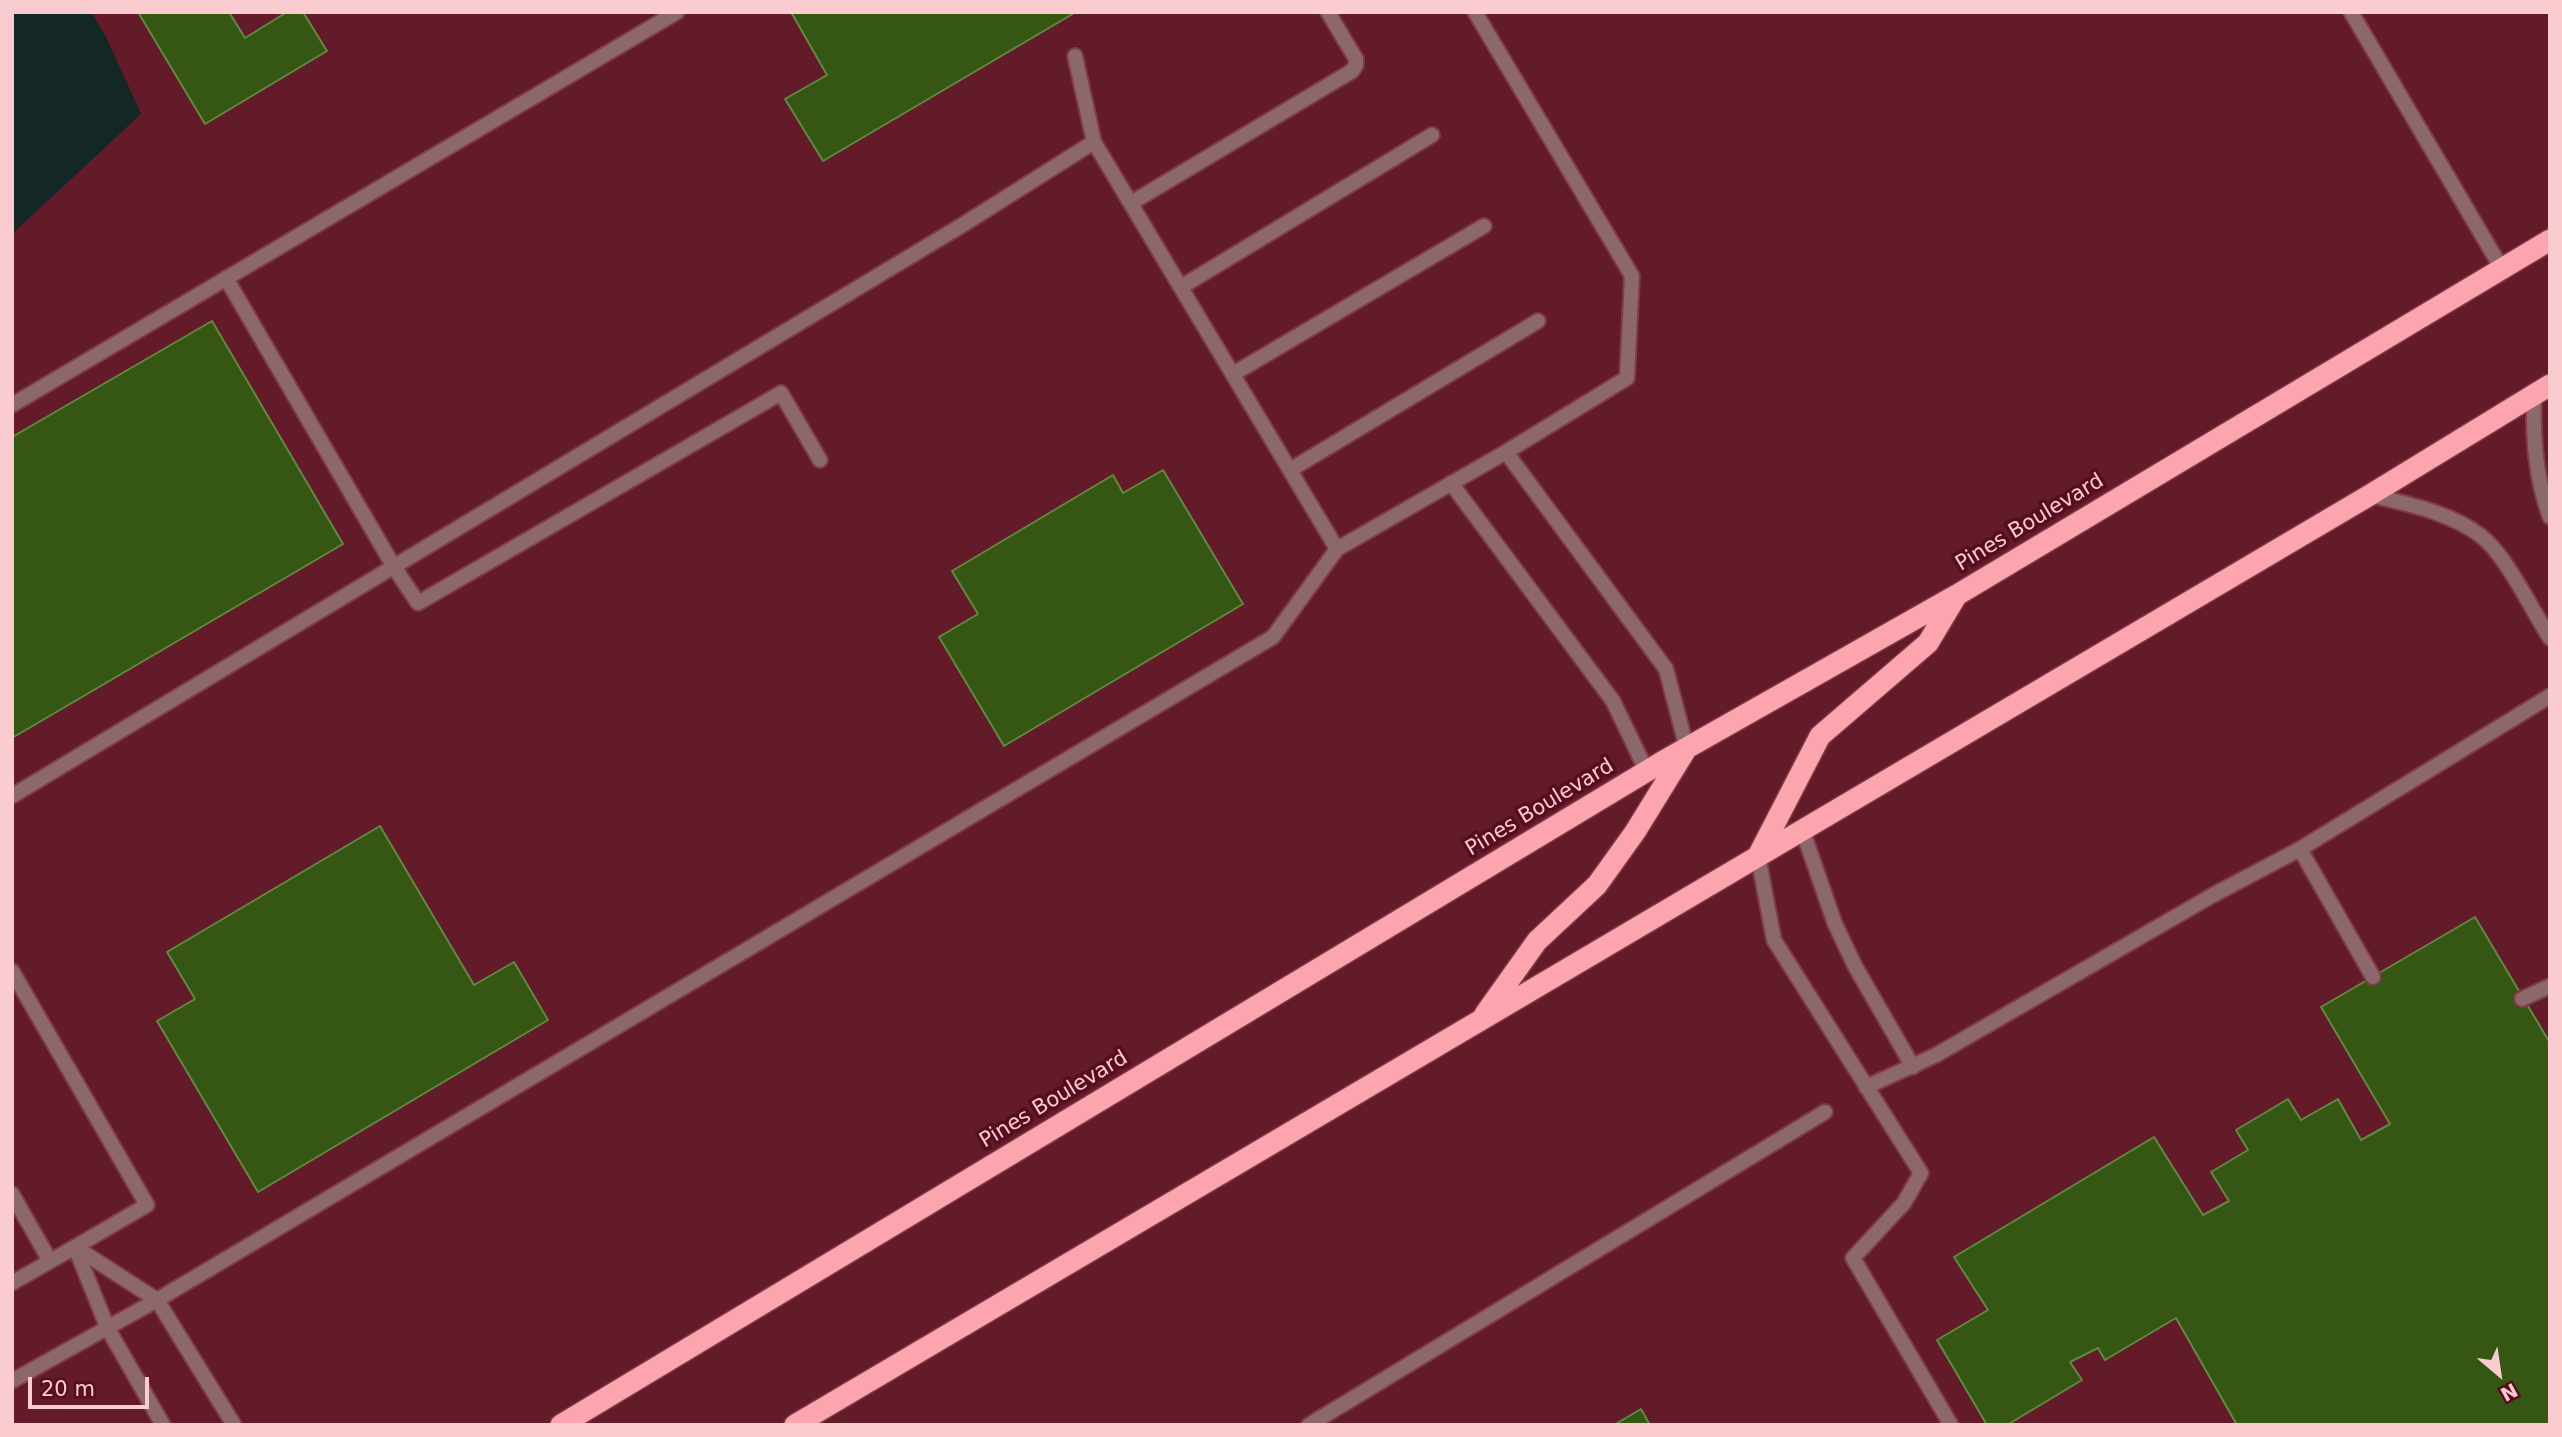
<!DOCTYPE html>
<html>
<head>
<meta charset="utf-8">
<style>
  body { margin:0 }
  #map { position:relative; width:2562px; height:1437px; overflow:hidden; background:#631a29; font-family:"DejaVu Sans",sans-serif }
  canvas { display:block }
  .frame { position:absolute; inset:0; border:14px solid #facccf; pointer-events:none }
  .north { position:absolute; left:2464px; top:1339px; width:70px; height:70px; -webkit-text-stroke:5px #570d1f; paint-order:stroke; rotate:151deg; font-size:19px; font-weight:700; line-height:28px; text-align:center; color:#facccf }
  .north::after { content:''; display:block; margin:auto; width:24px; height:32px; background:#facccf; clip-path:polygon(50% 0,100% 100%,50% 72%,0 100%) }
  .scale { position:absolute; left:28px; top:1377px; width:121px; height:32px; box-sizing:border-box; border:4px solid #facccf; border-top:0; padding-left:9px; font-size:21px; line-height:24px; white-space:nowrap; color:#facccf; -webkit-text-stroke:5px #570d1f; paint-order:stroke }
</style>
</head>
<body>
<div id="map">
<canvas width="2562" height="1437"></canvas>
<div class="frame"></div>
<div class="north">N</div>
<div class="scale">20 m</div>
</div>
<script>
const c = document.querySelector('canvas').getContext('2d');
c.lineJoin = 'round';
function paint(path, color) { c.fillStyle = color; c.fill(path, 'evenodd'); }
function trace(path, color, width, dash) { c.strokeStyle = color; c.lineWidth = width; c.lineCap = dash ? 'butt' : 'round'; c.setLineDash(dash || []); c.stroke(path); }
function write(font, color, halo, rows, align = 'center') {
  c.font = font + ' "DejaVu Sans",sans-serif'; c.lineWidth = 7; c.setLineDash([]); c.textBaseline = 'middle'; c.strokeStyle = halo; c.fillStyle = color; for (const [text, x, y, turn = 0] of rows) {
    c.save(); c.translate(x, y); c.rotate((+turn || 0) * Math.PI / 180); c.textAlign = isNaN(turn) ? turn : align; if (halo) c.strokeText(text, 0, 0); c.fillText(text, 0, 0); c.restore();
  }
}
paint(new Path2D(`
  M12,12h79l15,25 35,77 -129,120z`), '#132726');
const building = new Path2D(`
  M138,12h91l16,26 42,-26h16l24,39 -122,73z
  M791,12h285l-253,149 -38,-62 42,-24z
  M212,321l131,223 -331,194v-301z
  M1163,470l80,134 -239,142 -65,-109 39,-23 -26,-43 161,-96 10,18z
  M380,826l94,159 40,-23 34,58 -290,172 -101,-171 38,-22 -28,-47z
  M2475,917l75,126v382h-313l-61,-107 -71,42 -7,-12 -28,14 12,18 -75,45h-20l-50,-85 51,-30 -34,-53 200,-120 49,78 26,-14 -18,-29 37,-22 -12,-20 52,-31 13,21 37,-21 23,41 29,-16 -69,-117z
  M1641,1409l9,16h-36z`);
paint(building, '#355713');
trace(building, '#638844', 2);
const lane = new Path2D(`
  M2351,12l151,257
  M1075,56l19,86 243,407
  M1131,203l221,-132 4,-6v-6l-28,-47
  M226,278l168,289 24,36 363,-210 39,67
  M1181,287l251,-152
  M1233,374l251,-148
  M2534,394c-1,43 1,83 16,123
  M12,405l665,-393
  M1506,452l160,217 21,80
  M1290,470l248,-149
  M1451,483l162,218 34,71
  M2370,495c37,9 80,17 111,41 26,20 50,73 69,102
  M12,796l952,-572 130,-82
  M1802,829l33,95 20,42 58,101
  M2300,849l73,128
  M1758,856l16,84 147,233 -17,30 -51,55 98,167
  M12,971l135,234 -72,42
  M2522,999l28,-13
  M1866,1087l70,-32 277,-160 87,-46 250,-153
  M12,1194l38,67
  M12,1381l145,-81 1116,-663 64,-88 169,-97 121,-74 5,-102 -157,-264
  M1309,1425l516,-313`);
const street = new Path2D(`
  M75,1247l82,53 77,125
  M75,1247l33,82 55,96
  M12,1283l63,-36`);
const highway = new Path2D(`
  M1759,854l61,-118 108,-93 27,-45
  M1485,1014l52,-73 60,-56 38,-53 50,-81
  M561,1425l1101,-663 295,-167 593,-355
  M795,1425l1575,-930 180,-110`);
trace(lane, '#7e3a47', 18);
trace(street, '#7e3a47', 18);
trace(highway, '#7e3a47', 24);
trace(lane, '#8c676b', 14);
trace(street, '#8c676b', 14);
trace(highway, '#fda5af', 21);
write('21px', '#facccf', '#570d1f', [
  ["Pines Boulevard",2030,523,-31],
  ["Pines Boulevard",1540,808,-31],
  ["Pines Boulevard",1054,1100,-31]
]);
</script>
</body>
</html>
